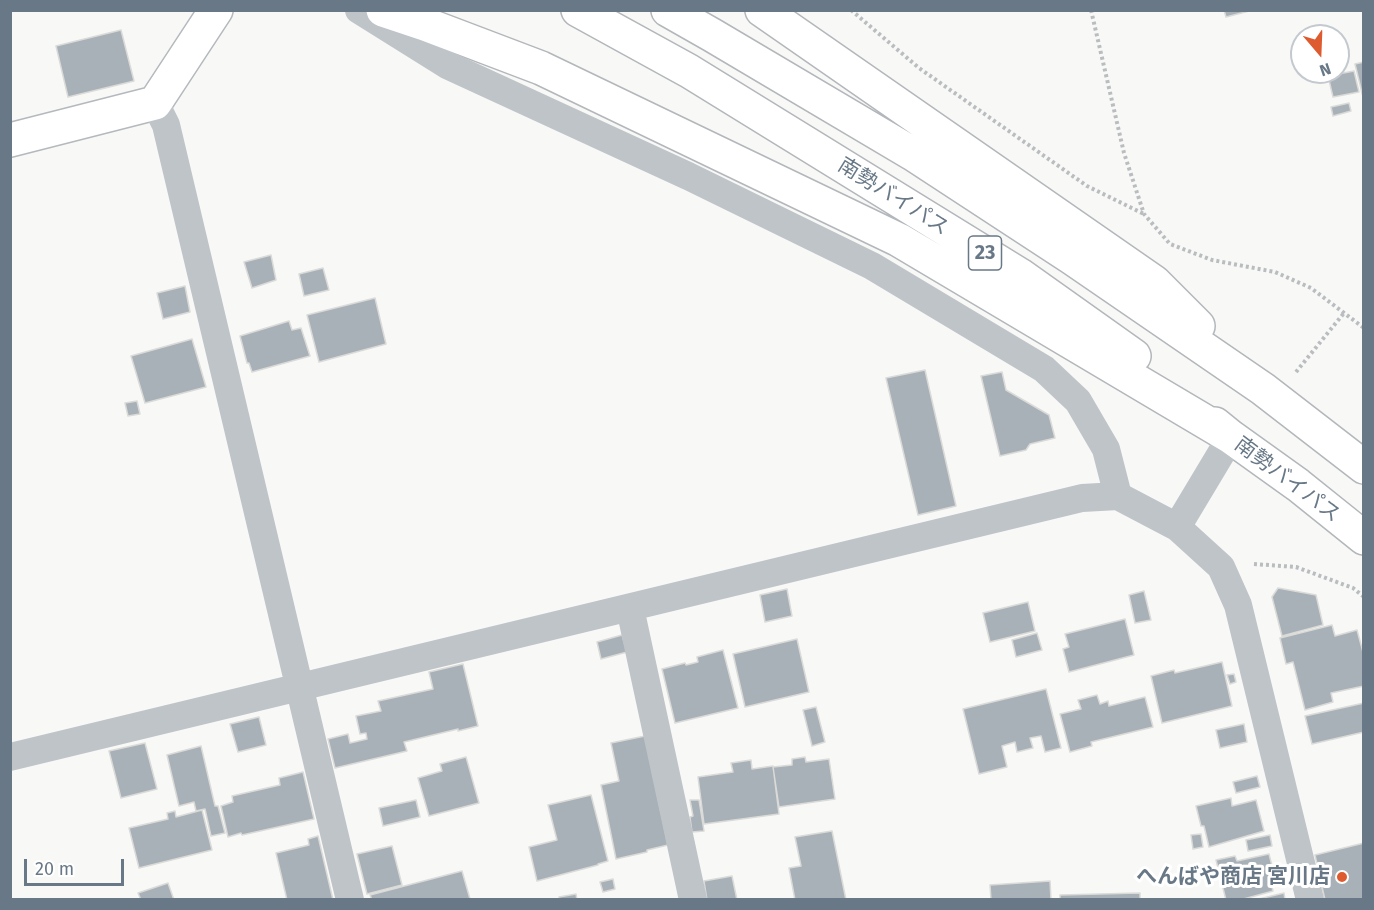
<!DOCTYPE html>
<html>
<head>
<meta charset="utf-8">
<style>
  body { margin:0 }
  #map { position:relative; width:1374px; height:910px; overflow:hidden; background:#f8f8f6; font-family:"Fira Sans",sans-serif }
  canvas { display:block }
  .frame { position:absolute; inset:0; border:12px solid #687886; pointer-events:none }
  .north { position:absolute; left:1290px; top:24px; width:60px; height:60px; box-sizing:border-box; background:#fff; border:2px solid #c3c9cf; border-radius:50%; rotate:161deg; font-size:16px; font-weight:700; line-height:24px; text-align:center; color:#687886 }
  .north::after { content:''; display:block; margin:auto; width:21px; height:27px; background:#de5b2f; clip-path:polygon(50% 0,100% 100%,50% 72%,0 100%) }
  .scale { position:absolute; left:24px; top:859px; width:100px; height:27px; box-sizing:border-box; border:3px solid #687886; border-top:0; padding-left:8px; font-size:18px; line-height:21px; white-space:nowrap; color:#687886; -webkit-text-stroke:4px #fff; paint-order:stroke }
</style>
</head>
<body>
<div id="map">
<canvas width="1374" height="910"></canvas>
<div class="frame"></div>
<div class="north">N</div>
<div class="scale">20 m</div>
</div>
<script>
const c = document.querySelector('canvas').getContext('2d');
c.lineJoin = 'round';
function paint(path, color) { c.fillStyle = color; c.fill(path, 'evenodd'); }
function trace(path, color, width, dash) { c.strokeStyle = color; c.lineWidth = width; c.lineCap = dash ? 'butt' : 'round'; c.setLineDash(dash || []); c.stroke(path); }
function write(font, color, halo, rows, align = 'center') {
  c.font = font + ' "Fira Sans","Noto Sans JP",sans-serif'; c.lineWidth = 6; c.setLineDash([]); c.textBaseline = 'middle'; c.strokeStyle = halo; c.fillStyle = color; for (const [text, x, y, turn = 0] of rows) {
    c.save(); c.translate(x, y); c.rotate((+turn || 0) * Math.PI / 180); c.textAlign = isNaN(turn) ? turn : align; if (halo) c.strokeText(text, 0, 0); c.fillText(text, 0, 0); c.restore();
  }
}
const building = new Path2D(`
  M1224,10h29l-27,7z
  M121,30l13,51 -66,16 -12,-51z
  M1364,62v39l-9,-37z
  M1354,71l5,21 -26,5 -5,-21z
  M1349,103l2,8 -18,5 -2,-9z
  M271,255l5,25 -24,8 -8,-26z
  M323,268l6,22 -25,6 -5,-22z
  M185,286l5,26 -27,7 -6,-26z
  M375,298l11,46 -67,18 -12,-47z
  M289,321l3,9 9,-2 9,28 -58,16 -3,-9h-2l-7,-27z
  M192,339l14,48 -61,16 -14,-47z
  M925,370l31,136 -38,9 -32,-137z
  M1002,372l4,18 43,25 6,23 -25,6 -4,6 -26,6 -19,-80z
  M137,401l3,13 -12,2 -3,-13z
  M1278,588l38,7 7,30 -41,11 -10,-39z
  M787,589l5,27 -27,6 -5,-27z
  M1144,591l7,29 -16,3 -6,-28z
  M1028,602l7,29 -45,11 -7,-29z
  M1125,619l9,36 -65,17 -6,-23 6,-2 -4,-13z
  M1332,625l3,11 22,-6 7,26v30l-33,7 2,9 -28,8 -12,-48 -7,2 -6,-26z
  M1037,633l5,17 -26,7 -4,-17z
  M622,635l5,17 -26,7 -4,-17z
  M797,639l12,53 -64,15 -12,-53z
  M723,650l15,58 -63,15 -13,-54 23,-6 1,2 12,-3 -1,-5z
  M1222,662l10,44 -70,17 -11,-47 23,-6 1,3z
  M463,664l15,62 -20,5v-2l-54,13 3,9 -72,17 -7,-29 20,-5 2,9 17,-4 -1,-6 -6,1 -4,-18 25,-5 -3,-10 55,-12 -4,-17z
  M1234,674l2,8 -6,2 -3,-9z
  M1046,689l15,59 -16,4 -4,-16 -11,2 3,10 -16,4 -2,-10 -13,4 5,21 -28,7 -16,-65z
  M1097,695l3,9 8,-3 1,5 36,-9 8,30 -62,15 1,4 -22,6 -10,-38 21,-5 -3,-9z
  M1364,703v29l-52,12 -7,-28z
  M816,707l9,35 -13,4 -9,-36z
  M259,717l7,28 -28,7 -8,-28z
  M1244,724l3,18 -27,6 -4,-18z
  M645,736l23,109 -21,5v2l-31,7 -15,-74 18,-4 -8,-38z
  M145,743l12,46 -36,9 -12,-47z
  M201,746l14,60h3l7,27 -14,3 -6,-27 -9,2 -2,-9 -15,4 -12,-51z
  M466,757l13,46 -50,13 -11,-38 24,-7 -2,-7z
  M805,757l1,5 23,-3 6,40 -56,8 -6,-40 19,-2v-6z
  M751,760l1,9 21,-3 6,48 -75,10 -6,-47 35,-5 -2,-9z
  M303,772l11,47 -72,16 -1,-2 -13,4 -7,-31 12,-4 -1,-6 48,-11 -1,-7z
  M1257,776l3,11 -24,6 -3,-11z
  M591,795l17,66 -10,3v1l-61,16 -8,-34 28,-7 -9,-35z
  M1231,798l1,8 24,-6 8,31 -55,16 -5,-21h-3l-5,-20z
  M416,800l4,17 -37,9 -4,-18z
  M690,800h9l5,31 -12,1 -2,-15 3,-1z
  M202,810l10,40 -73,18 -10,-40 39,-9 -1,-6 8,-2 1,6z
  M832,831l14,69h-51l-6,-32 12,-2 -6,-29z
  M1201,834l2,13 -10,2 -2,-14z
  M1270,835l2,11 -24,5 -2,-11z
  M318,836l15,64h-46l-11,-47 33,-8 -1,-6z
  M1364,843v57h-39l-10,-45z
  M392,846l10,39 -35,9 -10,-40z
  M1269,854l7,28 -5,1 2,8 -33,9h-14l-10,-40 19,-4 2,5z
  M462,871l8,28 -98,1 -2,-5z
  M732,876l5,24h-30l-3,-19z
  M613,879l2,10 -12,3 -3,-10z
  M1050,881l1,19h-60l-1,-15z
  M168,883l6,17h-33l-3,-7z
  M1140,893v7h-80v-5z
  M1284,893l1,7h-26v-1z
  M576,894l1,6h-18v-3z`);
paint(building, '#a8b1b7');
trace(building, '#dadad8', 1.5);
const secondary = new Path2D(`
  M10,140l145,-37 61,-93`);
const highway = new Path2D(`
  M383,10l42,14 116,44 358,172 332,197
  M578,10l111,61 331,204 114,81
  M668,10l44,25 201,119 159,104 191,131 101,78
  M762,10l392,272 44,44
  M1215,424l16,13 67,48 66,53`);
trace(secondary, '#b4b9be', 36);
trace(highway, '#b3b7bb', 36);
trace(new Path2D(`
  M851,10l68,58 168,118 57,28
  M1091,10l33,143 20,61 26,30 42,16 63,12 36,16 53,40
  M1296,372l48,-59
  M1254,564l42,3 57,21 11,9`), '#babdc0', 4, [3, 3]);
trace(new Path2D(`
  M359,10l88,55 241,111 184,90 172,103 34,32 28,48 12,47
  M155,103l11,22 184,775
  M1177,527l54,-90
  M630,608l63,292
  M10,757l1072,-259 36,-2 59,31 44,40 17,38 72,295`), '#bfc4c8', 28);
trace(secondary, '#fff', 33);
trace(highway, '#fff', 33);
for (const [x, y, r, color] of [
  [1342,877,6,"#de5b2f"]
]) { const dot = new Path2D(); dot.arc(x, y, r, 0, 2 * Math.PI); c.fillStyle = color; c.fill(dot); trace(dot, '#fff', 2); }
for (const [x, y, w] of [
  [985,253,33]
]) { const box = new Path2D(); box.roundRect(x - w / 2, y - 17, w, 34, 4.5); c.fillStyle = '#fff'; c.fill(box); trace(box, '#687886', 1.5); }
write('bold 20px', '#687886', null, [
  ["23",985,253]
]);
write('21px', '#687886', '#fff', [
  ["南勢バイパス",893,197,32],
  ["南勢バイパス",1287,480,37]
]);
write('bold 21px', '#687886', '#fff', [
  ["へんばや商店 宮川店",1330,877]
], 'right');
</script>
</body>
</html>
